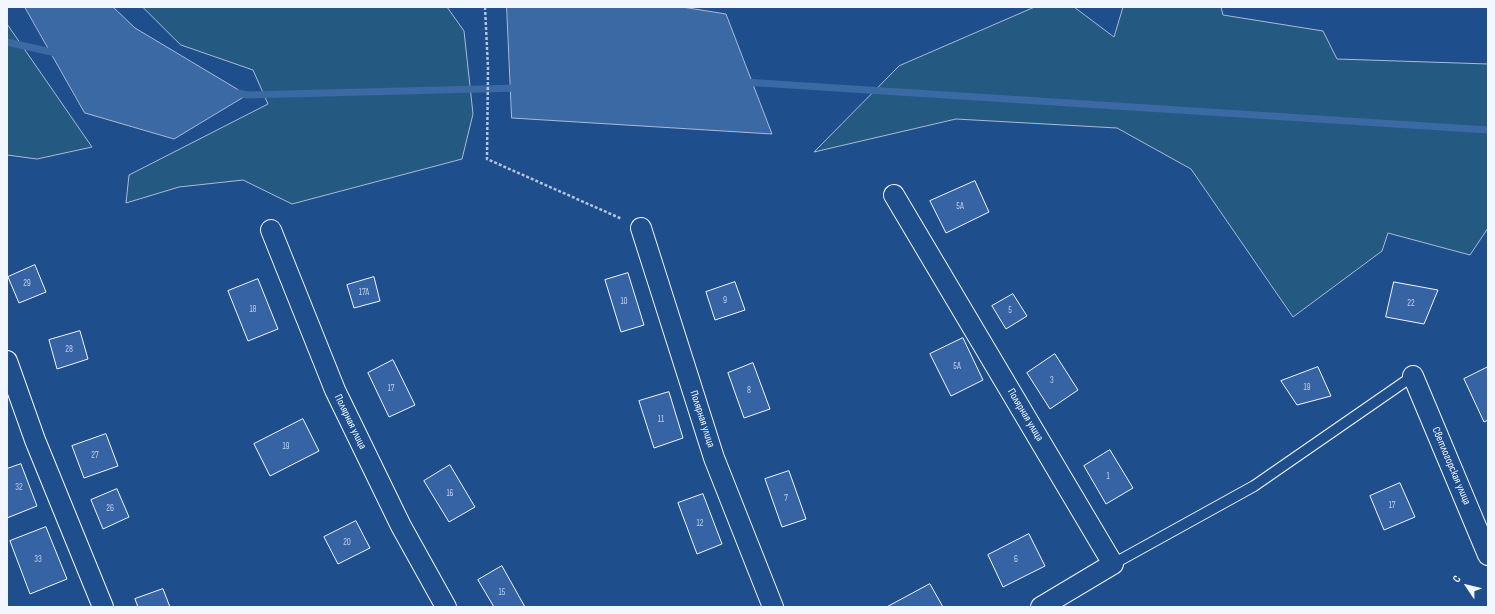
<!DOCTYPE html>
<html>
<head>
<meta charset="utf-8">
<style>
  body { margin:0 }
  #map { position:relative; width:1495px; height:614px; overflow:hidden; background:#1f4e8c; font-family:"Sofia Sans Condensed",sans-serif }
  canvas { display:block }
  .frame { position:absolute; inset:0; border:8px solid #f2f6ff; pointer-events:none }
  .north { position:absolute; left:1447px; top:566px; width:40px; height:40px; -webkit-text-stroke:3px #1f4e8c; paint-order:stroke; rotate:305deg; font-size:11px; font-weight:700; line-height:16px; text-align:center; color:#f2f6ff }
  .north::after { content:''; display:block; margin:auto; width:14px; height:18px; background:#f2f6ff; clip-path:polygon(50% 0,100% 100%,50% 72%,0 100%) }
</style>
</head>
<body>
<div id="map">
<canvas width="1495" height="614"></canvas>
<div class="frame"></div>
<div class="north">С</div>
</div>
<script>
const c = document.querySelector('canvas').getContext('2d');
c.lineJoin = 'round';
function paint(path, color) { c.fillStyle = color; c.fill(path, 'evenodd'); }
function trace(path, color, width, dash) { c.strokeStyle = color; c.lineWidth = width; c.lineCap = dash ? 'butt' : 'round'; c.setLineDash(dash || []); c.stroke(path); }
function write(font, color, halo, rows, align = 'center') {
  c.font = font + ' "Sofia Sans Condensed",sans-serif'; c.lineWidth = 3; c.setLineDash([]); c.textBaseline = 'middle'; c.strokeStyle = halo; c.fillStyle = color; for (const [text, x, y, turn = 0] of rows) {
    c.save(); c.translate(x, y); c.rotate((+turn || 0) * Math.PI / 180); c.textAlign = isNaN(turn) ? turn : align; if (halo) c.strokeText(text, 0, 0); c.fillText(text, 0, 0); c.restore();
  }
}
const green = new Path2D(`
  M143,7h304l17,24 9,83 -11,45 -170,45 -49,-24 -64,7 -53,16 3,-28 139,-71 -15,-34 -72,-25z
  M1035,7h39l40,30 9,-30h98l2,8 100,16 14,28 151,5v164l-18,27 -82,-22 -6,18 -89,66 -102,-148 -74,-41 -161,-9 -142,33 85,-86z
  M7,24l85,123 -55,12 -30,-4z`);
paint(green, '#245a82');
trace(green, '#a8bbd7', 1);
const water = new Path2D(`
  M25,7h88l22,21 112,67 -73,44 -89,-26z
  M507,7h175l44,7 46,120 -260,-16z`);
paint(water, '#3b69a3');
trace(water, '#a8bbd7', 1);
trace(new Path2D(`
  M7,42l53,12
  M744,82l744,48
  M238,93l9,2 272,-7`), '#3b69a3', 7);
const building = new Path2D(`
  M975,181l14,31 -43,21 -16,-32z
  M35,265l11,27 -27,11 -11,-26z
  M628,273l16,52 -23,7 -16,-52z
  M374,277l6,24 -26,7 -7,-23z
  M258,279l20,50 -30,12 -20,-50z
  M735,282l10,28 -30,10 -9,-28z
  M1394,282l44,8 -14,34 -38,-7z
  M1013,294l14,22 -21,13 -14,-23z
  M80,331l8,28 -31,10 -8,-29z
  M963,338l20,42 -32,16 -21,-42z
  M1055,354l23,36 -28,19 -23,-36z
  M393,360l22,45 -26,12 -21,-44z
  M753,363l17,46 -26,9 -16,-45z
  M1318,367l13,29 -34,9 -16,-24z
  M1488,367v53l-4,2 -20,-43z
  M669,392l14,46 -29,10 -15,-47z
  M303,419l16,32 -49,25 -16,-32z
  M106,434l12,32 -34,12 -12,-32z
  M1110,450l23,38 -27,16 -22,-38z
  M21,464l16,42 -30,12v-49z
  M450,465l25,42 -26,15 -25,-41z
  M789,471l17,48 -24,8 -17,-48z
  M1400,483l15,34 -31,13 -14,-34z
  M117,489l12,28 -26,12 -12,-29z
  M703,494l19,50 -25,10 -19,-51z
  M356,521l14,27 -32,16 -14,-27z
  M46,527l21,52 -37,15 -20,-53z
  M1029,534l16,32 -42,21 -15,-32z
  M502,566l23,41h-31l-16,-27z
  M930,584l13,23h-56z
  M163,589l7,18h-32l-3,-8z`);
paint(building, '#3563a3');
trace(building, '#f2f6ff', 1);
const service = new Path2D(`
  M1113,564l141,-78 159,-110`);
const minor = new Path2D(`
  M894,195l219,369 -72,43
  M641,228l73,230 59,149
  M271,230l64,160 66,136 45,81
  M7,361l28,79 68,167
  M1413,376l75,179`);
trace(service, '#f2f6ff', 12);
trace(minor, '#f2f6ff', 22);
trace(new Path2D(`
  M485,7l3,61 -1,91 135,60`), '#b3c4dc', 2.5, [3, 2]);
trace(service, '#1f4e8c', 10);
trace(minor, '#1f4e8c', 20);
write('9px', '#c3d1e8', null, [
  ["5А",960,207],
  ["29",27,284],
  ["17А",364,293],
  ["9",725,301],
  ["10",624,302],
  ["22",1411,304],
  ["18",253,310],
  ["5",1010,311],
  ["28",69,350],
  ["5А",957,367],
  ["3",1052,381],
  ["19",1307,388],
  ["17",391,389],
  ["8",749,391],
  ["11",661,420],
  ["19",286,447],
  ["27",95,456],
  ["1",1108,477],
  ["32",19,488],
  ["16",450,494],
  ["7",786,499],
  ["17",1392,506],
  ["26",110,509],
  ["12",700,524],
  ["20",347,543],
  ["33",38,560],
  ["6",1016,560],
  ["15",502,593]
]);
write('11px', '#f2f6ff', '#1f4e8c', [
  ["Полярная улица",1025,415,59],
  ["Полярная улица",702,419,72],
  ["Полярная улица",350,422,64],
  ["Светлогорская улица",1451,466,67]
]);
</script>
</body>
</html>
